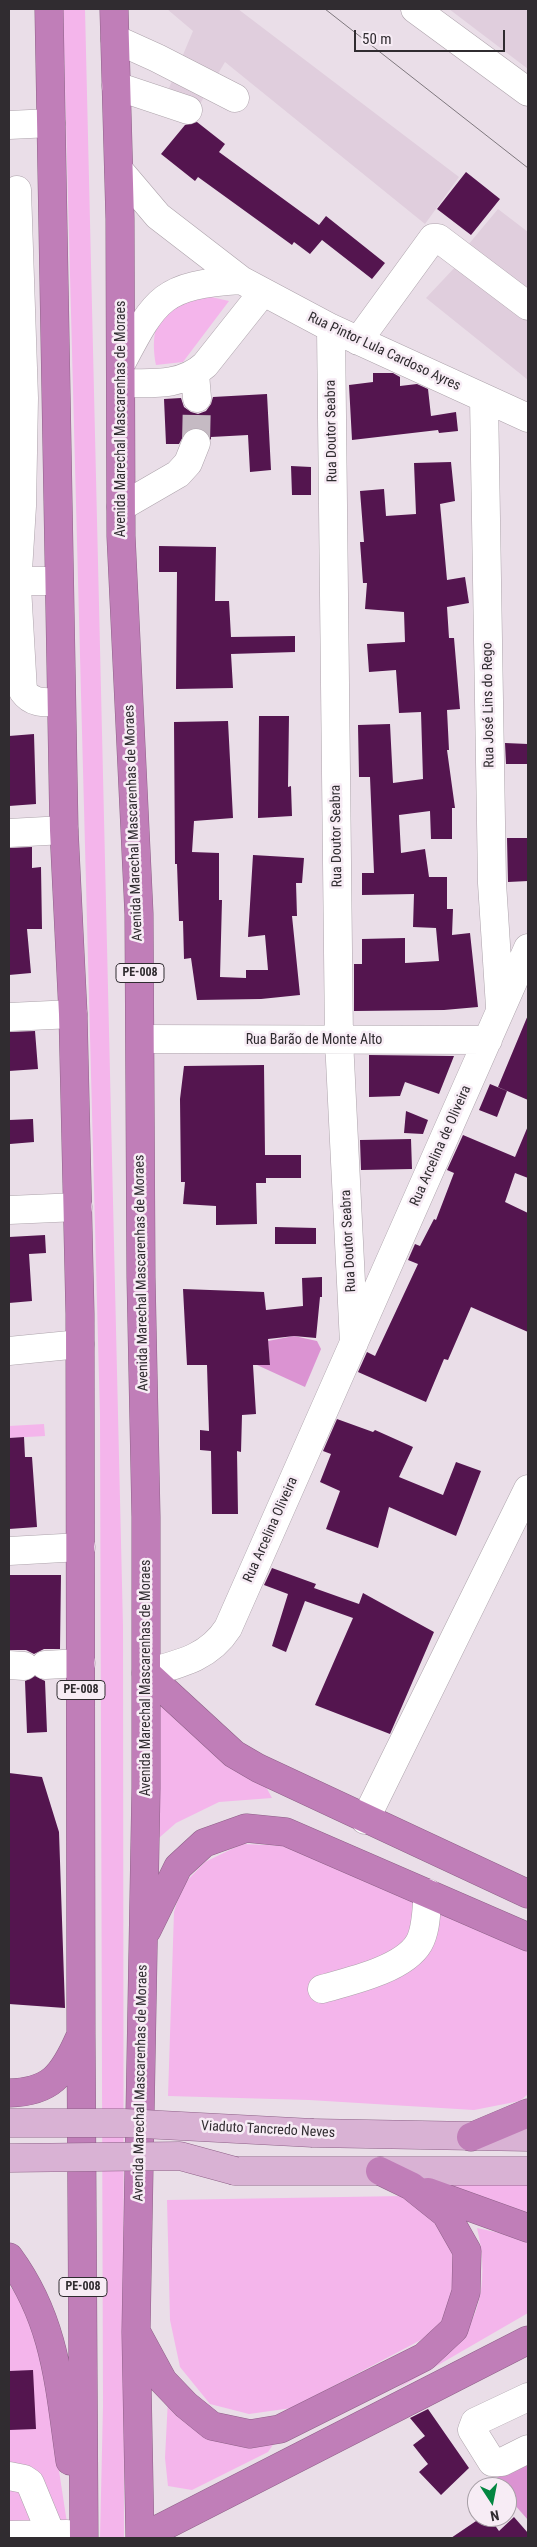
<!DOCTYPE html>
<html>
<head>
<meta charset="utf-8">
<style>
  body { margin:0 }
  #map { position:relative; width:537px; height:2547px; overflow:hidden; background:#eadee8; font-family:"Roboto Condensed",sans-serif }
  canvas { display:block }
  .frame { position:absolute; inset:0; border:10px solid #302c30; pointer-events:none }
  .north { position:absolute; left:467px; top:2477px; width:50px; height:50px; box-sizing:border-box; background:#f7ecf5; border:1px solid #a79fa6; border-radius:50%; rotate:169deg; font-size:14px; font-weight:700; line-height:20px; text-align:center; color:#302c30 }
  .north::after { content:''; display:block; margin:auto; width:18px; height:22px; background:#038641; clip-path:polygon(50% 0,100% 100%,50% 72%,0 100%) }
  .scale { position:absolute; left:354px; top:30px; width:151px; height:22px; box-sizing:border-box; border:2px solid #302c30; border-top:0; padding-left:6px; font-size:15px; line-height:18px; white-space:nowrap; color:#302c30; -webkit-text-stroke:4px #f7ecf5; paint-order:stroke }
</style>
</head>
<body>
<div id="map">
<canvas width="537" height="2547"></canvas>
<div class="frame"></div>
<div class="north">N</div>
<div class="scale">50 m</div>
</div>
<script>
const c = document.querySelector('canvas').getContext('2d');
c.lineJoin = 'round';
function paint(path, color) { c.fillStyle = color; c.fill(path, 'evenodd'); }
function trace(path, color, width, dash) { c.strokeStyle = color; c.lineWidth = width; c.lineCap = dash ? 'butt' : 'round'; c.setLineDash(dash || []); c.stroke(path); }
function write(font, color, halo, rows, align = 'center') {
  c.font = font + ' "Roboto Condensed",sans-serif'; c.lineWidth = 5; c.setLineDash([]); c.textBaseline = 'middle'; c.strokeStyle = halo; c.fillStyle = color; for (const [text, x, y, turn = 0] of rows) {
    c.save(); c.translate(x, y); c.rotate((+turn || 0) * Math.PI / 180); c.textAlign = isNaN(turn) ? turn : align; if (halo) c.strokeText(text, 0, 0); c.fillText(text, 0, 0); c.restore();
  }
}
paint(new Path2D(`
  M167,9h71l221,168 -34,47 -200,-162 -28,47 -28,-21 24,-57z
  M449,9h79v60z
  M498,209l30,23v67l-65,-48z
  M458,264l70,54v62l-102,-82z`), '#e0cedd');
paint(new Path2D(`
  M63,9h22l38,1618 1,911h-24l3,-132 -3,-990z
  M207,296l22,5 -46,61 -27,3c-4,-20 -4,-48 17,-59 10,-5 23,-7 34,-10z
  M44,1424l1,12 -36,2v-12z
  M152,1688l113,97 7,13 -53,4 -43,21 -24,21z
  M242,1844l49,2 237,102v146l-8,7 -46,9 -165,-10 -141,-4 6,-184 8,-26 23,-24z
  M430,2179l98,1v38z
  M402,2196l30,21 19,28 6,20 -8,50 -15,18 -142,75 -43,6 -39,-10 -30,-37 -10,-47 -3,-120z
  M477,2228l51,11v74l-133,77c17,-12 37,-24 53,-38 36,-31 40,-80 29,-124z
  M9,2286l10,11 21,50 27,176h-58z
  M168,2399l109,40 -9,13 -76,38 -24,-4 -3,-28z`), '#f4b5eb');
paint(new Path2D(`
  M294,1336l23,5 4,8 -16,38 -48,-22h13l-2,-24z
  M528,2462v58l-21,-24v-9h-8l-7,-7z`), '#db93d2');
paint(new Path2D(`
  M197,122l28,22 -6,8 100,73 7,-9 59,47 -13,16 -50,-39 -12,14 -16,-12 -2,3 -94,-68 -3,4 -34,-27 24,-29z
  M466,172l34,27 -29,36 -34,-26z
  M373,373h20l7,4v9l17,-2 11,5 3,27 25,-4 2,19 -19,2 -1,-3 -86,10 -3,-55 24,-3z
  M267,394l4,76 -21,2 -2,-37 -37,2v3l-9,-11 -8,-1 -8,3 -7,13h-13l-2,-45 17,-1 3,9 7,5 7,2 8,-3 5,-7 2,-7z
  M451,462l4,39 -15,3 7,76 18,-3 4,26 -22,4 2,31h5l6,71 -13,1 2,40h-2l8,58h-3v31h-21l-1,-28 -31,4 2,38 24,-4 4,28h18v32h6l-1,26 18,-2 8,74 -34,3 -90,1v-47h8v-25l43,-1v25l34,-2 -3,-33 -23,-1 1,-33 -52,1v-22h12l-4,-96h-11l-1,-52 32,-1 3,59 30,-4 -2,-67 -22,1 -3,-43 -27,2 -2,-28 38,-2 -1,-30 -39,-3 2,-26h-4l-3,-41h4l-4,-51 24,-2 2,27 30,-2 -2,-51z
  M291,466l20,1v28h-19z
  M159,546l57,1 -1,54h14l2,36 64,-1v16l-64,2 2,34 -57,1 1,-117h-18z
  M259,716h30l-1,71 3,-1 1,30 -34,2z
  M228,721l5,97 -39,3 -2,31 27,1v47h3l-2,77 26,1v-8h22l-3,-35 -17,2 5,-82 51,3 -2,25h-6l1,33h-5l8,79 -39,4 -64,1 -6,-42 -7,1 -1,-38h-4l-2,-57h-2l-1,-142z
  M34,734l2,70 -27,2v-70z
  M505,743l23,1v20h-22z
  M507,838h21v43l-20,1z
  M32,847v21l9,-1 1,62h-15l4,44 -22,2v-127z
  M528,1015v85l-30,-13z
  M35,1031l3,38 -29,2v-39z
  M369,1055l85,1 -15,38 -34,-12 -5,14 -31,1z
  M264,1065l1,90h36v23h-35v5h-10l1,41 -41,1v-19l-33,-2 2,-22h-4l-1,-83 4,-33z
  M490,1084l17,7 -10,26 -18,-7z
  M406,1111l22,9 -5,14 -19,-1z
  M33,1119l1,23 -24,2 -1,-24z
  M528,1126v52l-13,-5 -10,29 23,11v119l-57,-25 -23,53 -4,-1 -18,43 -68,-30 9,-20 8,4 43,-92 -10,-4 7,-16 5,2 14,-27 2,1 18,-47 -7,-3 16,-35 52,22z
  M411,1139l1,30 -51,1 -1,-30z
  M275,1227l41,1v16h-41z
  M45,1235l1,18 -17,1 3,47 -23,2v-66z
  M322,1277v20h-2l-4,41 -22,-2 -26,3 2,26h-17l3,49 -14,1 -1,37 -4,-1 1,63h-26l-1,-63 -11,-1v-20l9,1 -2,-66h-20l-4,-76 81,3 2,18 37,-4 -1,-28z
  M337,1419l36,13 2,-2 38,17 -14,30 44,18 13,-33 25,9 -25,65 -67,-29 -11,41 -52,-19 14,-38 -20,-9 11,-28 -8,-3z
  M24,1437l1,20h7l5,70 -28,2v-91z
  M272,1568l44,16 -2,4 45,16 4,-11 71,39 -44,102 -75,-29 38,-87 -48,-17 -19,51 -14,-6 16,-52 -24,-9z
  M9,1575h52l-1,74h-16l-10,5 -8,-4h-17z
  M35,1676l10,5 2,51 -20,1 -2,-52z
  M9,1773l33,4 17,55 6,176 -56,-4z
  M33,2370l3,59 -27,1v-59z
  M428,2409l41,59 -28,27 -22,-23 9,-8 -15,-19 12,-9 -15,-18z
  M482,2517h7l10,14 15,-14 14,16v5h-77z`), '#54154f');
trace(new Path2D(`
  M196,443l1,-45`), '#c5bac3', 28, [28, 14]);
const minor = new Path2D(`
  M415,9l113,83
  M115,39l42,19 78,40
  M116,86l72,24
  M9,125l42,-2
  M119,170l39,46 83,64 90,48 197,90
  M17,190l7,208 -2,108 -5,81 6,104c10,14 23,11 38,11
  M331,328l8,712 15,303
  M358,341l75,-103h5l90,68
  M121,364c35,-67 42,-79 120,-84
  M195,374l2,24
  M121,383c30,0 60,4 84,-18l58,-73
  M484,398l8,485 8,124
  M121,507l57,-33 10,-11 8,-20
  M18,581h41
  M9,833l55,-3
  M9,1017l64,-3
  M141,1039l347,1
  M9,1210l69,-3
  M9,1351l71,-7
  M9,1551l72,-4
  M9,1665l15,1
  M45,1665l36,-2
  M146,1673c33,-9 63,-15 82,-45l300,-680
  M365,1820l163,-331
  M322,1989c29,-8 82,-20 97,-46 8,-14 7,-35 9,-50
  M528,2397l-53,25 -3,8 20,32h10l26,-13
  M9,2476l15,3 6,4 21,51
  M9,2535l58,-1`);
const major = new Path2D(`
  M313,2133l215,4
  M235,2171h293`);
const highway = new Path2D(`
  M49,9l15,821 9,184 7,300 1,721 3,503
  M114,9l6,210 1,317 18,378 2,363 5,240v271l-10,544 4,206
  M146,1673l88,81 24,14 270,126
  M147,1930l31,-63 26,-24 42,-15 40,4 242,105
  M9,2093c42,-1 54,-18 70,-54
  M471,2137l57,-24
  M428,2192l100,36
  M9,2257c47,64 50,128 61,204
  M138,2335l25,46 23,24 26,21 38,8 30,-5 144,-72 30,-28 12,-37 1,-41 -21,-37 -35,-28 -31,-15
  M141,2538l387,-198`);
trace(minor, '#ada3ab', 29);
trace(major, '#8e6188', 29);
trace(highway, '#8e6188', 29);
trace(minor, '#fff', 28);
trace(major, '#d9b2d4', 28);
trace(highway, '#c07eb8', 28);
trace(new Path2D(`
  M325,9l203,159`), '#7e777d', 1);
const majorBridge = new Path2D(`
  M9,2123h115l189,10
  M9,2158l171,-2 55,15`);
trace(majorBridge, '#8e6188', 29, []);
trace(majorBridge, '#d9b2d4', 28);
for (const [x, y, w] of [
  [140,973,48],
  [81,1690,48],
  [83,2287,48]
]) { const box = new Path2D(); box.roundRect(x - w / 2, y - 9.5, w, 19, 4); c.fillStyle = '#f7ecf5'; c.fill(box); trace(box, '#302c30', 1); }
write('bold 12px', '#302c30', null, [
  ["PE-008",140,973],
  ["PE-008",81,1690],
  ["PE-008",83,2287]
]);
write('14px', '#302c30', '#f7ecf5', [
  ["Rua Pintor Lula Cardoso Ayres",384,352,25],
  ["Avenida Marechal Mascarenhas de Moraes",121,419,-90],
  ["Rua Doutor Seabra",332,431,-91],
  ["Rua José Lins do Rego",489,705,-91],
  ["Avenida Marechal Mascarenhas de Moraes",134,823,-92],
  ["Rua Doutor Seabra",337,836,-91],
  ["Rua Barão de Monte Alto",314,1040],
  ["Rua Arcelina de Oliveira",441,1146,-66],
  ["Rua Doutor Seabra",349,1241,-93],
  ["Avenida Marechal Mascarenhas de Moraes",142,1273,-91],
  ["Rua Arcelina Oliveira",271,1530,-66],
  ["Avenida Marechal Mascarenhas de Moraes",146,1678,-90],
  ["Avenida Marechal Mascarenhas de Moraes",141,2083,-89],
  ["Viaduto Tancredo Neves",268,2130,3]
]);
</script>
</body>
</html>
